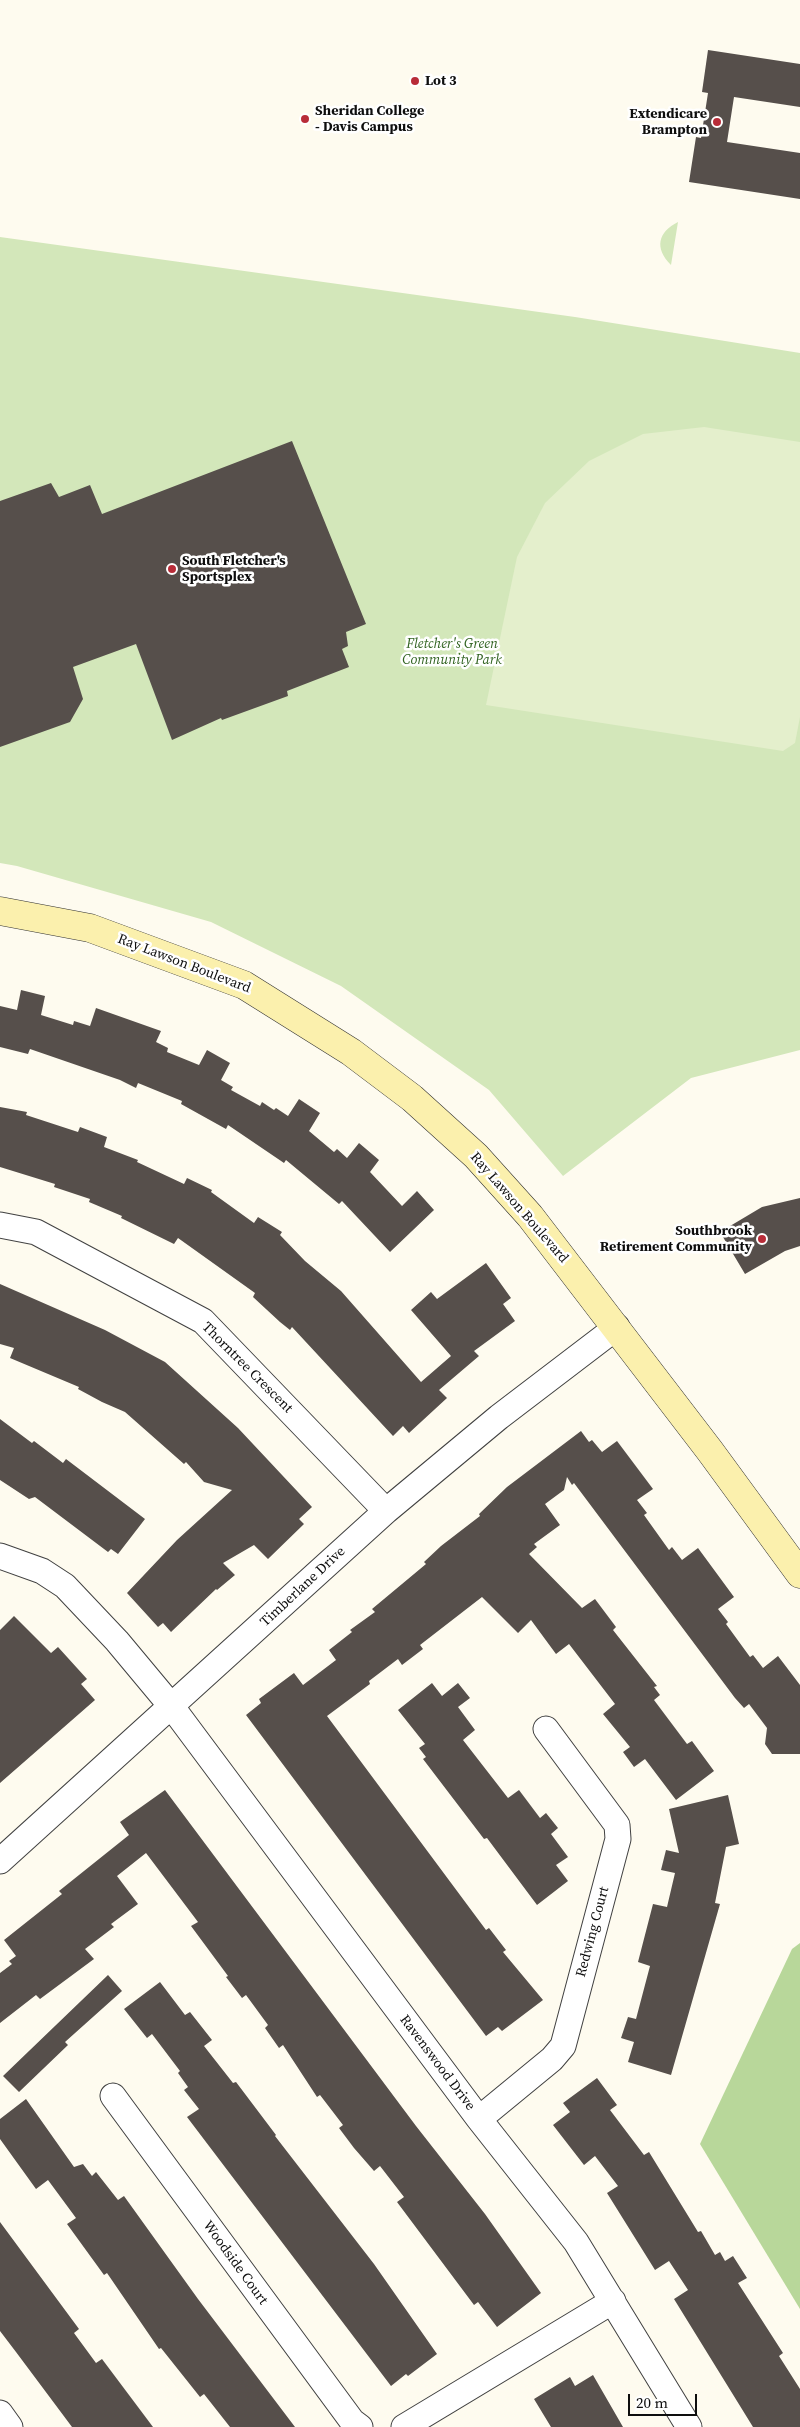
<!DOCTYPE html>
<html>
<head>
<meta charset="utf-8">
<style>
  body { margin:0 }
  #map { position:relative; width:800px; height:2427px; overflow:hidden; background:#fefbef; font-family:"Source Serif 4",serif }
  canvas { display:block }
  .scale { position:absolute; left:628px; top:2394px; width:69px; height:22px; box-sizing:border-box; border:2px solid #0e0e0e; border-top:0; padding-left:6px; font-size:15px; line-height:18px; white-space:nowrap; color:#0e0e0e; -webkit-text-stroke:4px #fff; paint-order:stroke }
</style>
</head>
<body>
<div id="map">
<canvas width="800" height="2427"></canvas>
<div class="scale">20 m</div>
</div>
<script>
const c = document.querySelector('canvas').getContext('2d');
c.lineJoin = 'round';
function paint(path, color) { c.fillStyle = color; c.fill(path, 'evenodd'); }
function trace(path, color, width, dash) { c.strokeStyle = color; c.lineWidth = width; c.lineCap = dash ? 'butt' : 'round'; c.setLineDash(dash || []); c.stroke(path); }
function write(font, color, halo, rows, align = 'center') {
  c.font = font + ' "Source Serif 4",serif'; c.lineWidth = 5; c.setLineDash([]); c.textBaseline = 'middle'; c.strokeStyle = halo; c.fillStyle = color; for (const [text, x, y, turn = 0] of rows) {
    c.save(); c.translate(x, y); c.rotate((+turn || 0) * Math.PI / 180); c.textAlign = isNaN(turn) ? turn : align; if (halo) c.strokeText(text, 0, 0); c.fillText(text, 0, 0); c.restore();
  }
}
paint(new Path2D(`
  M678,222l-7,43c-17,-17 -13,-33 7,-43z
  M0,237l575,80 225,36v697l-109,28 -128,98 -74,-86 -148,-104 -130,-64 -194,-56 -17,-3z`), '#d3e7ba');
paint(new Path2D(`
  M800,1943v366l-100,-165 92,-195z`), '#b8d79a');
paint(new Path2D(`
  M704,427l96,15v275l-5,26 -12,8 -297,-46 31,-148 28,-54 44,-42 54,-27z`), '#e4efcc');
paint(new Path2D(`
  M708,50l92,14v43l-66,-10 -7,45 73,11v46l-111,-17 7,-45 5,1 7,-45 -6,-1z
  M292,441l74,183 -20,8 2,14 -6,3 7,18 -62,24 1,5 -66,24 -1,-2 -49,22 -36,-96 -63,23 10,32 -13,23 -70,25v-246l51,-18 8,14 31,-12 12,29z
  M21,990l24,6 -4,19 32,10 1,-4 16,5 6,-18 65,23 -5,11 12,6 -1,4 32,13 8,-15 23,13 -9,17 12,7 -2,3 29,16 2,-4 12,8 2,-2 12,8 11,-17 21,14 -11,18 25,21 3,-3 10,9 12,-15 20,17 -9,12 32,34 15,-15 17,19 -44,42 -48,-51 -3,3 -53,-44 -2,3 -56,-38 -2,4 -45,-25 1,-3 -44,-18 -2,5 -16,-8 -90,-31 -2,5 -28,-7v-41l17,4z
  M0,1107l27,5 -1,3 52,17 2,-5 27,10 -3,10 34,13 -1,2 47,22 3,-6 25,12 -1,2 43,31 4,-6 24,15 -2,3 25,26 36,30 80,91 30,-26 -40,-46 20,-18 6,7 49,-36 25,35 -8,6 12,17 -41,30 5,5 -40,34 8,8 -38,35 -6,-7 -10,10 -101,-109 -2,3 -10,-8 -27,-25 2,-4 -77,-55 -4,6 -53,-26 1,-2 -33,-14 1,-3 -36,-12 1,-3 -55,-17z
  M800,1198v48l-15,5 -40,23 -25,-42 42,-25z
  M0,1284l105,46 60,32 73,66 74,79 -13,12 5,5 -36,35 -14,-14 -31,18 12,12 -18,15 -1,-1 -45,43 -8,-9 -5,4 -31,-34 50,-53 55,-50 -28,-8 -18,-20 -2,2 -59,-52 -23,-10 -24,-13 1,-2 -69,-29 4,-10 -14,-4z
  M0,1419l32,24 2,-2 29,22 3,-4 79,60 -27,35 -7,-5 -3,3 -73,-55 -6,2 -29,-19z
  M581,1431l8,11 3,-2 10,12 15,-11 36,48 -16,11 10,13 -3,2 25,35 3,-3 10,13 16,-12 36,49 -16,12 10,13 -2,2 24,33 3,-2 10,13 15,-12 22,29v69h-28l-7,-10 2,-16 -18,-24 -5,4 -9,-10 -161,-215 -2,2 -5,-8 -3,13 -19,14 15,21 -26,19 3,3 -8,7 53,54 13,-9 21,28 -3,3 44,56 -3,1 6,8 -6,5 33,44 5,-3 22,30 -38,29 -31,-41 -11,8 -11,-15 7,-5 -27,-33 12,-10 -46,-60 -13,10 -25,-34 -13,13 -36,-36 -62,48 3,4 -21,16 -4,-6 -29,22 1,3 -43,32 159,214 3,-2 17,22 -3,2 40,48 -41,31 -4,-4 -12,9 -240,-321 15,-12 -2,-4 35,-26 9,12 33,-25 -7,-10 23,-18 -2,-2 25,-18 -3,-3 54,-45 -2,-2 17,-16 39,-30 -1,-2 28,-27z
  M14,1616l37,37 7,-6 29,32 -6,5 14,16 -95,83v-153z
  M432,1683l10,13 16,-13 12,15 -12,9 17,23 -12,10 45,58 11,-8 21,28 6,-5 12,15 -7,6 17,23 -12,8 12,16 -31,24 -50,-67 -3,1 -61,-80 3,-2 -7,-9 6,-4 -27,-34z
  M165,1790l251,336 69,88 56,79 -44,34 -19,-25 -4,3 -77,-103 7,-5 -24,-31 -6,5 -20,-23 -15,-20 4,-3 -23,-30 -3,2 -34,-52 -4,3 -14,-20 3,-3 -22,-30 -4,3 -16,-21 2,-1 -37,-50 7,-4 -52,-69 -29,23 21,28 -27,20 3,3 -29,22 9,10 -54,40 -4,-4 -36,28v-50l12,-9 -3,-3 7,-5 -12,-16 58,-46 -3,-3 70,-56 -9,-13z
  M728,1795l11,49 -13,3 -11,56 5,1 -49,171 -43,-13 6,-20 -13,-4 7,-21 8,2 14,-53 -12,-4 15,-58 14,3 8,-34 -14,-3 5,-20 13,3 -10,-44z
  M108,1975l14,16 -57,51 3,3 -49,47 -16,-16z
  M160,1982l25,33 5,-3 22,28 -8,6 29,37 3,-1 40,53 -1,1 99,128 63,90 -29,22 -2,-2 -15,12 -204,-269 12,-8 -15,-19 4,-3 -10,-14 2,-2 -28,-37 -5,4 -23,-29z
  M597,2078l20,27 -7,5 34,45 5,-3 49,80 3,-1 14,24 5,-3 5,9 8,-5 14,22 -9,5 45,70 -4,3 21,33v38h-47l-79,-128 14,-9 -19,-29 -14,9 -48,-77 11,-7 -23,-30 -11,9 -31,-40 17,-13 -7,-9z
  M26,2099l48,68 9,-3 9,12 4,-4 22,28 6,-4 74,103 97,128h-65l-26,-33 -4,3 -39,-49 -2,1 -52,-76 -3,2 -37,-51 9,-6 -28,-38 -12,9 -36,-50v-20z
  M0,2222l79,107 -5,4 22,30 6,-4 51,68h-81l-56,-75 -16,-21z
  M593,2375l30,52h-72l-17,-28 36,-22 5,9z`), '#564f4b');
const street = new Path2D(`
  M0,1225l36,7 167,89 183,190
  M0,1556l42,15 23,15 52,55 55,66 307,412 97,123 113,185
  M0,1861l386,-350 113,-94 118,-90
  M113,2096l239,325 8,6
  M479,2119l73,-60 11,-13 55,-207 -1,-14 -71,-96
  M0,2413l10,14
  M404,2427l209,-126`);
const secondary = new Path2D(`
  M0,911l90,17 154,57 107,67 61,46 64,58 54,60 180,235 90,123`);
trace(street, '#414141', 27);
trace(secondary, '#303030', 29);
trace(street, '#fff', 25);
trace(secondary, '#fbf0ad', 28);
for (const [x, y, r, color] of [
  [415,81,5,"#b82c38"],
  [305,119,5,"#b82c38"],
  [717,122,5,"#b82c38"],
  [172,569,5,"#b82c38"],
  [762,1239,5,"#b82c38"]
]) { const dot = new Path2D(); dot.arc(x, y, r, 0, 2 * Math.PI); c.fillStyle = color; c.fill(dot); trace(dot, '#fff', 2); }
write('bold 14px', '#0e0e0e', '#fff', [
  ["Lot 3",425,81],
  ["Sheridan College",315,111],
  ["- Davis Campus",315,127],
  ["Extendicare",707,114,"right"],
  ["Brampton",707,130,"right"],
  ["South Fletcher's",182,561],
  ["Sportsplex",182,577],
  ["Southbrook",752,1231,"right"],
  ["Retirement Community",752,1247,"right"]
], 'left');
write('italic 14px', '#316321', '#fff', [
  ["Fletcher's Green",452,644],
  ["Community Park",452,660]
]);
write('14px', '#0e0e0e', '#fff', [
  ["Ray Lawson Boulevard",184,964,21],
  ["Ray Lawson Boulevard",519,1208,49],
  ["Thorntree Crescent",247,1368,45],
  ["Timberlane Drive",303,1587,-43],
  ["Redwing Court",593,1932,-75],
  ["Ravenswood Drive",437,2063,53],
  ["Woodside Court",235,2263,54]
]);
</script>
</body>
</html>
